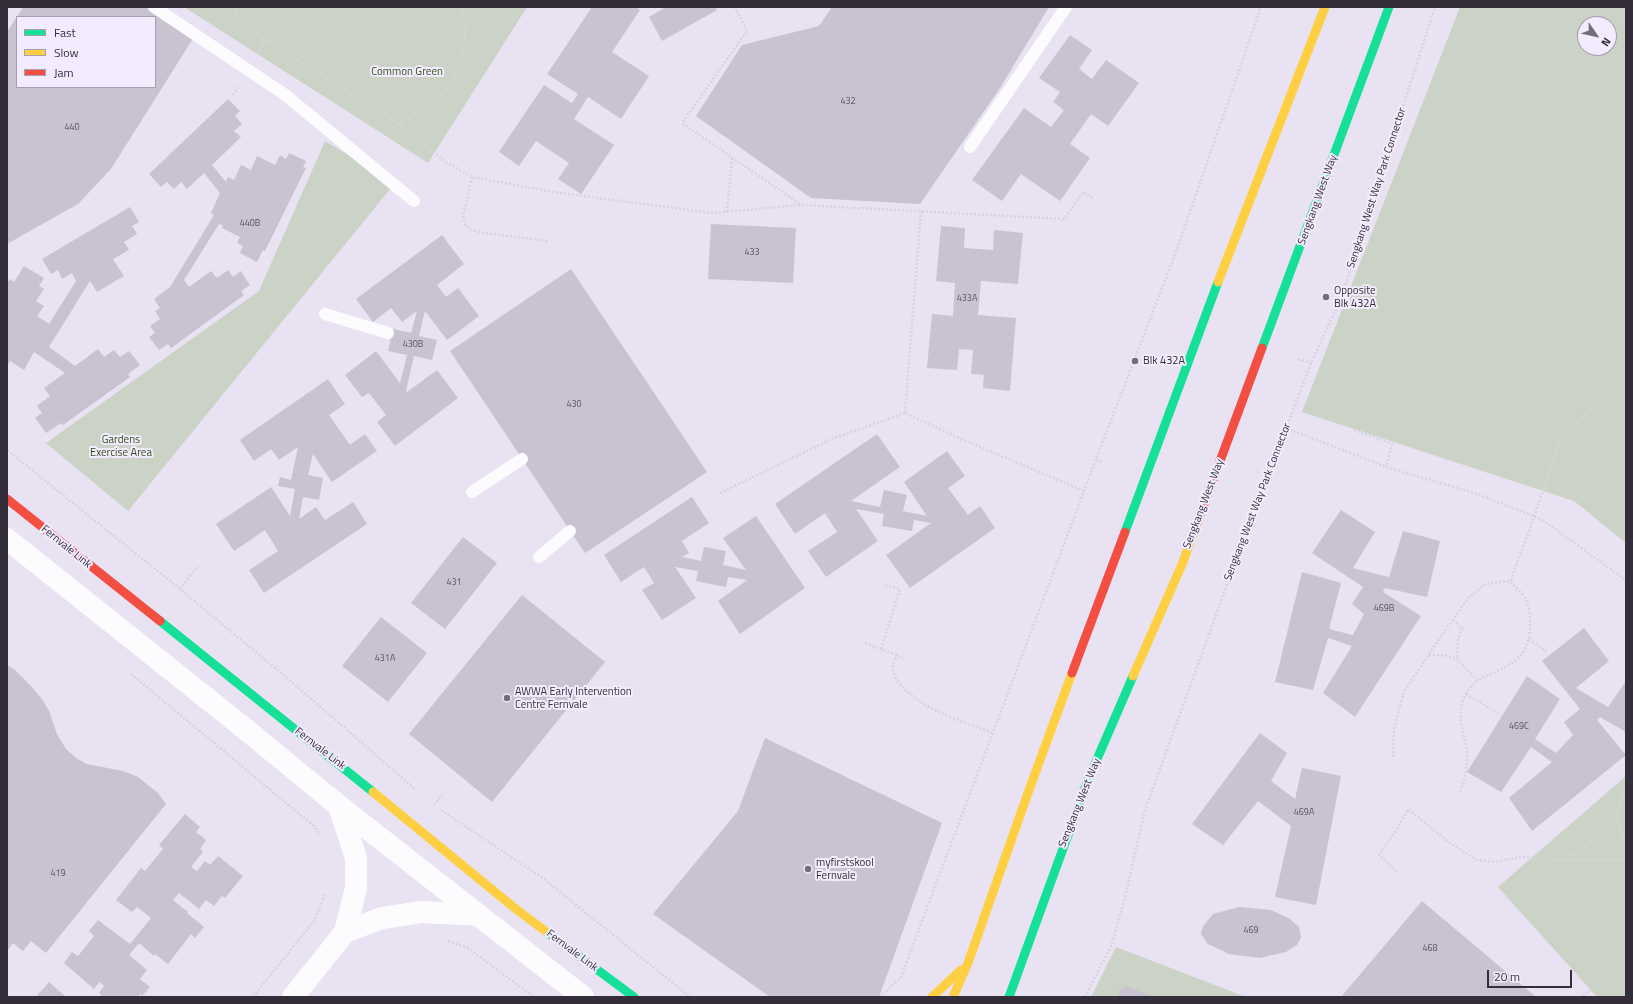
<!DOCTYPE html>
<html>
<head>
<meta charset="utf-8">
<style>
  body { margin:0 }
  #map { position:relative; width:1633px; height:1004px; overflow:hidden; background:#e9e2f3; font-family:"Titillium Web",sans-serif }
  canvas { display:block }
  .frame { position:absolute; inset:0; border:8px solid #332e3a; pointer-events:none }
  .legend { position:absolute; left:16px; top:16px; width:140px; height:72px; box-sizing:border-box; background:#f3ebfe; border:1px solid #a69fb0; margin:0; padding:5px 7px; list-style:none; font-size:12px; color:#332e3a }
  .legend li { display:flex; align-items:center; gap:8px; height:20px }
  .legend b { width:20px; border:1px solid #a69fb0 }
  .north { position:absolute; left:1577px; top:16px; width:40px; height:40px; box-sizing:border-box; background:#f3ebfe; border:1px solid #a69fb0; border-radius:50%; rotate:124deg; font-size:11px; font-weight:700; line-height:16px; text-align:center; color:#332e3a }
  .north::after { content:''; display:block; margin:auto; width:14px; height:18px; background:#736d7b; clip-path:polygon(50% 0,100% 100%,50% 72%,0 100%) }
  .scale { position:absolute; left:1487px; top:970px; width:85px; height:18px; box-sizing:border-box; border:2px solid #332e3a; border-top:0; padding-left:5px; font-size:12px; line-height:14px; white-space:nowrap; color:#332e3a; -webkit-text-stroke:3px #f3ebfe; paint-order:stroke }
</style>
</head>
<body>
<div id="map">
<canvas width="1633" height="1004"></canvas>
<div class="frame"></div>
<ul class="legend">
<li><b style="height:5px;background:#16e098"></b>Fast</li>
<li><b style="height:5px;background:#ffcf43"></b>Slow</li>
<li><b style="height:5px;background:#f24e42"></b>Jam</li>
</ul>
<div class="north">N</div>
<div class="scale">20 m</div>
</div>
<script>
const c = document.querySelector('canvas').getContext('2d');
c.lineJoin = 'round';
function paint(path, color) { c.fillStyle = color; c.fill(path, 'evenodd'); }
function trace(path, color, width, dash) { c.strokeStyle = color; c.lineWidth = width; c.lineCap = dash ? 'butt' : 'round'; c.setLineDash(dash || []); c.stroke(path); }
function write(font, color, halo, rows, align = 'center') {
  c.font = font + ' "Titillium Web",sans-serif'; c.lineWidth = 4; c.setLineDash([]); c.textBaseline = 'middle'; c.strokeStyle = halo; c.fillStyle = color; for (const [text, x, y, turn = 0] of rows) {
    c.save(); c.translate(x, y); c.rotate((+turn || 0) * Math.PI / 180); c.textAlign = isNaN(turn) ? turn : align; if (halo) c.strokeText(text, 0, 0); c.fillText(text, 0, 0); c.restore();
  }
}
paint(new Path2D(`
  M184,7h343l-99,156z
  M1460,7h166v536l-52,-42 -272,-89zM1585,24h24v24h-24z
  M325,141l70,42 -267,328 -82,-68 213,-152z
  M1626,776v221h-29l-99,-110z
  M1116,947l130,50h-155z`), '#cbd2c6');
paint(new Path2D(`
  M23,7h123l48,30 -83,132 -33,35 -71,40v-212zM17,17h138v70h-138z
  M592,7h44l4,3 -28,42 37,24 -28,43 -33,-22 -14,22 40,26 -33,49 -23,-15 11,-16 -33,-22 -17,25 -20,-14 45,-67 28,18 6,-9 -31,-20z
  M666,7h49l2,3 -55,31 -13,-24z
  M832,7h217l-49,81 -80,116 -109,-6 -115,-82 46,-71 77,-19z
  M1070,35l22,15 -13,19 13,10 14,-19 33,23 -31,43 -17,-12 -21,30 20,14 -30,43 -39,-27 -19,27 -30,-21 52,-72 27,19 13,-17 -11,-8 7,-10 -21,-14z
  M228,99l12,12 -5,5 7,8 -8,7 7,6 -29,28 14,17 2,-5 6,3 7,-15 10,5 6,-14 18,9 5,-10 6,4 3,-6 17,8 -3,6 3,1 -41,83 -2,-1 -6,12 -17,-9 3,-7 -6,-3 3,-6 -18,-9 1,-3 -4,-1 -35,56 5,7 22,-16 6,7 11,-8 5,7 8,-6 9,14 -9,6 3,4 -73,53 -3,-4 -9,6 -10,-13 6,-4 -5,-7 10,-7 -5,-8 5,-3 -6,-9 16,-12 44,-72 -3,-2 9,-20 -16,-20 -17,16 -6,-7 -7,7 -7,-7 -6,5 -12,-13z
  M130,207l9,15 -7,4 5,8 -13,8 5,8 -16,9 11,17 -27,16 -7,-11 -41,66 26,19 23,-17 6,8 10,-7 6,7 9,-6 11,14 -12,9 2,3 -67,48 -2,-2 -15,10 -11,-15 7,-5 -5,-7 13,-10 -6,-8 21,-15 -31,-21 -10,18 -14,-9 -3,4v-82l3,-4 4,3 10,-16 20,12 -5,8 5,3 -8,12 8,5 -7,10 12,8 27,-43 -4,-8 -10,6 -4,-9 -7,4 -9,-15z
  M711,224l85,4 -3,55 -85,-4z
  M941,226l24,2 -1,20 29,2 1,-20 29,3 -5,51 -37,-3 -3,34 38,3 -6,73 -27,-3 1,-13 -13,-1 2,-24 -14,-1 -2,21 -30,-2 5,-54 21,2 2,-33 -19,-2z
  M442,235l22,29 -27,21 9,12 12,-9 21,28 -32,24 -22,-29 -6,25 18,4 -5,20 -18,-4 -8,35 1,1 30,-22 21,28 -63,48 -18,-24 9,-7 -17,-22 -7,4 -17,-22 31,-24 24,32 7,-28 -19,-4 5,-22 18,4 6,-22 -15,11 -11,-14 -18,14 -17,-23z
  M571,269l136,203 -122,81 -135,-202z
  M328,379l17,25 -16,11 21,30 15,-11 12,17 -45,31 -19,-28 -5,21 15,3 -4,22 -16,-3 -4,22 17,-12 9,13 28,-18 14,22 -103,69 -15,-23 29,-19 -13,-21 -31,21 -18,-27 55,-37 19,29 5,-27 -17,-3 2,-9 11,3 7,-33 -19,13 -8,-11 -17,12 -14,-21z
  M877,434l23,33 -49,34 29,6 4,-17 23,5 -4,16 24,5 -23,-34 43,-31 18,25 -17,12 20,27 12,-9 15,22 -85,60 -24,-33 45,-32 -17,-3 -2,11 -30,-5 2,-12 -28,-5 22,32 -52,36 -18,-26 29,-19 -12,-19 -30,21 -20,-30z
  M692,497l17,26 -27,18 7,12 -7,4 19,4 3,-14 22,4 -3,14 23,5 -23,-32 33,-22 49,72 -65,46 -22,-33 29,-21 -19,-3 -2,10 -30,-6 2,-10 -23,-4 21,31 -34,22 -20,-30 12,-7 -10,-16 -23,15 -17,-27z
  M1341,510l34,22 -22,36 36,9 14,-46 37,10 -13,56 -42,-9 -2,4 38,24 -66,101 -32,-24 29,-47 -24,-8 -15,52 -38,-8 27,-110 39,11 -12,46 24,6 11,-21 -12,-10 11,-17 -51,-34z
  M463,537l34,26 -52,66 -34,-26z
  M522,595l83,67 -113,140 -83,-68z
  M381,617l46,36 -39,49 -46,-36z
  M1584,628l25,33 -33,27 32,19 18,-26v51l-26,-15 -3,3 29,35 -94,76 -23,-33 43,-36 -21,-15 -30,45 -34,-20 60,-96 33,23 -25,40 21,14 17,-18 -9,-13 16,-13 -38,-48z
  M7,665l8,5 15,15 12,14 7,12 8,23 9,15 10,9 11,6 36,7 15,6 20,16 8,11 -120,149 -15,-12 -8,10 -10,-8 -6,8z
  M1260,733l27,20 -16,28 24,18 7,-31 39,8 -25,129 -41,-8 16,-71 -33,-25 -35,44 -31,-21z
  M765,738l177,85 -63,174h-109l-117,-83 85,-103z
  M185,814l15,13 -4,5 10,8 -6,9 3,3 -12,15 6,4 8,-10 5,4 8,-9 25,20 -18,22 -3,-2 -8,10 -8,-6 -7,9 -20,-16 -6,7 15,12 -1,1 17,14 -9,11 -4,-4 -23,30 -13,-10 -1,2 -15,-13 -10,12 18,15 -7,9 10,8 -8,9 -2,-2 -2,3h-35l-4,-4 5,-7 -2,-2 -3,-2 -5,7 -30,-26 8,-11 6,4 16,-20 -5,-5 9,-11 32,24 21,-26 -14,-11 -5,5 -16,-12 25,-32 4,3 18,-22 -4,-4z
  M1422,901l114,96h-195z
  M1239,907l32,3 19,9 9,8 2,10 -4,8 -11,7 -26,6 -31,-4 -21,-10 -7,-10 2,-8 10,-12z
  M49,982l16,14 -1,1h-28z
  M1126,987l5,1 22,9h-35l3,-8z`), '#c8c2d1');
trace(new Path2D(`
  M234,7l3,12 28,21 -6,12
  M735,7l12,24 -65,92 118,81
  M265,40l134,84c16,-9 36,-19 47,-34 18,-23 23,-56 15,-83
  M233,95l5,-8
  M399,124l45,37 28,16 81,15 159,21 89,-8 263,14 19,-27 11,7
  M472,177l-9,39 3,10 6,4 11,3 65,8
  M921,211l-16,202 54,25 125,53
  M727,212l5,-54
  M1298,359l13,4
  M1286,428l100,39 88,26 67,26 85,61
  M1354,430l38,14 -6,23
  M7,450l173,139 106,88 130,113
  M1096,459l6,3
  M720,493l114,-55 71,-25
  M180,589l18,-23
  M1453,620l9,8 -4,11 -1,20
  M1529,639l19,14
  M865,643l31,12c-2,7 -5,15 -1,21 16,31 67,45 98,57
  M881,649l19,-60 -15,-4
  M896,655l8,4
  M1429,655h13l15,4 21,22
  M131,674l184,153 4,8
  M1466,694l35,21
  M1393,757l1,-27 5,-21 5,-17 18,-28 46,-66 16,-13 19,-4 7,1
  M1626,790c-13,15 -9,39 0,55
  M1460,792c5,-12 8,-28 7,-41 -3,-19 -10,-31 -4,-51 11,-36 68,-20 67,-77 0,-21 -5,-28 -20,-41l18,-48 31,-90 67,-74
  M434,805l10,-13
  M441,810l103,69 146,118
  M1563,860l55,-34
  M1397,872l-18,-17 18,-26 11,-20 42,34 27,17 17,2 27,-5 41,3h64
  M448,941l20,7 66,49
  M1583,996l43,-33
  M253,997l61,-76 12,-28
  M880,997l21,-20 195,-518 80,-207 85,-245
  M1085,997l26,-51 13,-44 20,-89 85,-234 82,-216 31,-67 93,-289`), '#d6d4da', 2.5, [2, 2]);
trace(new Path2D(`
  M154,7l130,87 130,107
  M970,147l96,-140
  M325,314l63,19
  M472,492l50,-33
  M539,557l31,-26`), '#fcfbfd', 12);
trace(new Path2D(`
  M7,539l237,189 95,78 244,191
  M345,932l37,-14 40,-6 57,3
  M293,997l52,-65 11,-44v-30l-17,-52`), '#fcfbfd', 22);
trace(new Path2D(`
  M1262,348l127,-341
  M1125,532l93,-250
  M160,621l213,171
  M548,933l86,64
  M1009,997l79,-217 45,-104`), '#16e098', 9);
trace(new Path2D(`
  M1218,282l107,-275
  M1133,676l50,-114 14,-39
  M373,792l144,118 31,23
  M932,997l29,-27
  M953,997l15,-34 61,-173 43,-117`), '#ffcf43', 9);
trace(new Path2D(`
  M7,499l153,122
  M1197,523l65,-175
  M1072,673l53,-141`), '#f24e42', 9);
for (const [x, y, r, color] of [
  [1326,297,4,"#736d7b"],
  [1135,361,4,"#736d7b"],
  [507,698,4,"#736d7b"],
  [808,869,4,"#736d7b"]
]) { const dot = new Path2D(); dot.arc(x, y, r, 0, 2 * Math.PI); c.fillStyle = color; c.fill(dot); trace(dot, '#f3ebfe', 1.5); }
write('9px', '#585360', null, [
  ["432",848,102],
  ["440",72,128],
  ["440B",250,224],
  ["433",752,253],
  ["433A",967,299],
  ["430B",413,345],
  ["430",574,405],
  ["431",454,583],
  ["469B",1384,609],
  ["431A",385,659],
  ["469C",1519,727],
  ["469A",1304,813],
  ["419",58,874],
  ["469",1251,931],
  ["468",1430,949]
]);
write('11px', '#334e13', '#f3ebfe', [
  ["Common Green",407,72],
  ["Gardens",121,440],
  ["Exercise Area",121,453]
]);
write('11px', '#332e3a', '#f3ebfe', [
  ["Sengkang West Way Park Connector",1377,188,-72],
  ["Sengkang West Way",1318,200,-70],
  ["Sengkang West Way Park Connector",1258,502,-69],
  ["Sengkang West Way",1204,504,-69],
  ["Fernvale Link",66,547,39],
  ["Fernvale Link",320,749,38],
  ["Sengkang West Way",1080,803,-68],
  ["Fernvale Link",572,951,37]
]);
write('11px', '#332e3a', '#f3ebfe', [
  ["Opposite",1334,291],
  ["Blk 432A",1334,304],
  ["Blk 432A",1143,361],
  ["AWWA Early Intervention",515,692],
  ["Centre Fernvale",515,705],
  ["myfirstskool",816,863],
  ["Fernvale",816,876]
], 'left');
</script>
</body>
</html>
